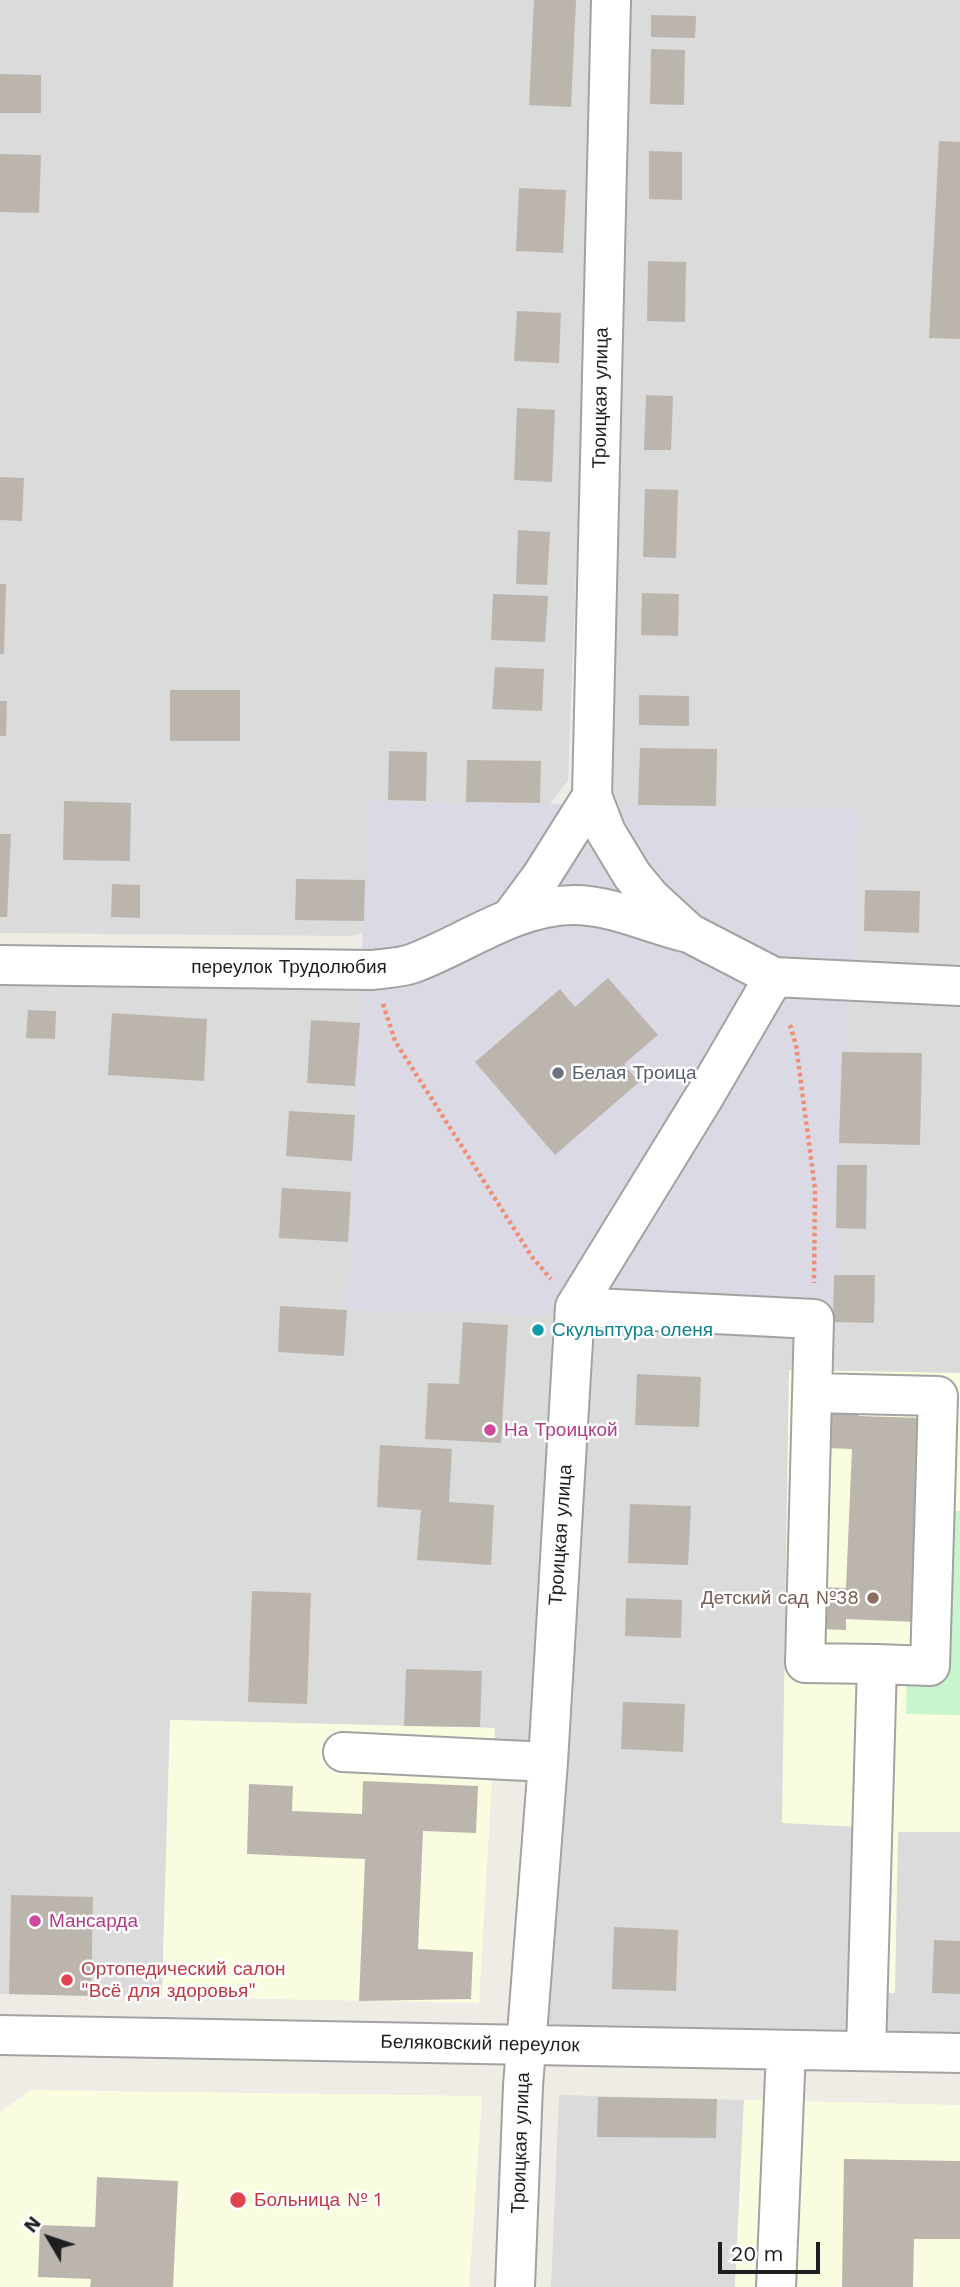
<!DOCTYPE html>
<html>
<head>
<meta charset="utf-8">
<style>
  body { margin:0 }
  #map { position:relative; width:960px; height:2287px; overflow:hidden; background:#eeece5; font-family:"Work Sans",sans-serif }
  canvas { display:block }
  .north { position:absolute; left:14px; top:2203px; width:70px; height:70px; -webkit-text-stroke:5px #fff; paint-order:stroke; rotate:309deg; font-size:19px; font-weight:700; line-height:28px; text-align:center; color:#1e1e1e }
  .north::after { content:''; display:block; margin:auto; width:24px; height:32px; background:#1e1e1e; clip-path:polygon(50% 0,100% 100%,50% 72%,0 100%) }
  .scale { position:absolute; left:718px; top:2242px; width:102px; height:32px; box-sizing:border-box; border:4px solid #1e1e1e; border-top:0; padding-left:9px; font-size:21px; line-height:24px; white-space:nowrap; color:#1e1e1e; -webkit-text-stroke:5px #fff; paint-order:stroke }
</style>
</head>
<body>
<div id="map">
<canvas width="960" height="2287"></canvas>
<div class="north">N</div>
<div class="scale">20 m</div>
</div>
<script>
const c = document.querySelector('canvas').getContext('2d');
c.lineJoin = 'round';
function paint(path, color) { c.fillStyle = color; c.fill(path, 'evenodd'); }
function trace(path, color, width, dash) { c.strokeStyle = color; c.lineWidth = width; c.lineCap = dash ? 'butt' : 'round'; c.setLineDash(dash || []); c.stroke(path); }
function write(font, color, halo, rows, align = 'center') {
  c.font = font + ' "Work Sans",sans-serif'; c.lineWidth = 5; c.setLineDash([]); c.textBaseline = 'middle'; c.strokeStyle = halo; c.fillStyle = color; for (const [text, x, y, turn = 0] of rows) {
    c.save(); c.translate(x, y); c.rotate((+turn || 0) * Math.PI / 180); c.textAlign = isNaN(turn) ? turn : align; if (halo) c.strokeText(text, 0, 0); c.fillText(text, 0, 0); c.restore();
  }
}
paint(new Path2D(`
  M0,0h598l-30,780 -40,54 -105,81 -72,21 -351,-3z
  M621,0h339v2053l-435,-8 22,-282 -53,-3 1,-32 -325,-8 -8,277 -162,-3v-1029l372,5 234,-138z
  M559,2095l185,5 -9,187h-184z`), '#dcdbdb');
paint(new Path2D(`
  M789,1370l171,3v459h-62l-3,161 -27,-1 -9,-165 -77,-4z
  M170,1720l325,8 -16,275 -317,-6z
  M31,2090l451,6 -13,191h-469v-175z
  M744,2100l216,5v182h-225z`), '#fafce0');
paint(new Path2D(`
  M943,1511h17v204l-54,-1 1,-37z`), '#c6f5ce');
paint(new Path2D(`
  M368,801l492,8 -27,513 -486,-12z`), '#dbdae4');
paint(new Path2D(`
  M534,0h42l-5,107 -42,-2z
  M651,15l45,1 -1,22 -44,-1z
  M651,49l34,1 -1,55 -34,-1z
  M0,74l41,1v38h-41z
  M939,141l21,1v197l-31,-1z
  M649,151l33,1v48l-33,-1z
  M0,154l41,1 -2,58 -39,-1z
  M519,188l47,2 -3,63 -47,-2z
  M648,261l38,1 -1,60 -38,-1z
  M517,311l44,2 -2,50 -45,-2z
  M646,395l27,1 -2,54h-27z
  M517,408l38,2 -3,72 -38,-2z
  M0,477l24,1 -2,43 -22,-1z
  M645,489l33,1 -2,68 -33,-1z
  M518,530l32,2 -3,53 -31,-1z
  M0,584h6l-2,70h-4z
  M642,593l37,1 -1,42 -37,-1z
  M493,594l55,2 -3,46 -54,-2z
  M495,667l49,2 -2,42 -50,-2z
  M170,690h70v51h-70z
  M639,695l50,1v30l-50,-1z
  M0,701h7l-1,35h-6z
  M640,748l77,1 -1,57 -78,-1z
  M389,751l38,1 -1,49 -38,-1z
  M467,760l74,1 -1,42 -74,-1z
  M64,801l67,2 -1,58 -67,-1z
  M0,834h11l-4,83h-7z
  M296,879l69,1 -1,41 -69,-1z
  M112,884l28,1v33l-29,-1z
  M865,890l55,1 -1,42 -55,-2z
  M608,978l50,57 -34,29 15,18 -84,73 -80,-93 85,-73 15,18z
  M28,1010l28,1 -1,28 -29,-1z
  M112,1013l95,6 -3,62 -96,-6z
  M311,1020l49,3 -5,63 -48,-3z
  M842,1052l80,1 -2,92 -81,-2z
  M289,1111l66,4 -3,46 -66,-5z
  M837,1165h30l-1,64 -30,-1z
  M282,1188l69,4 -3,50 -69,-4z
  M834,1275h41l-1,48 -41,-1z
  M280,1306l67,4 -3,46 -66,-4z
  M463,1322l45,3 -7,118 -76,-4 3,-56 31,1z
  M637,1374l64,3 -2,50 -64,-2z
  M828,1402l32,1 -1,13 65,2 -8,204 -70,-3v11l-30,-1 2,-42 28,1 6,-139 -26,-1z
  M380,1445l72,4 -3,53 45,3 -3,60 -74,-5 4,-50 -44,-3z
  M630,1504l61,2 -3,59 -60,-2z
  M252,1591l59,2 -4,111 -59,-2z
  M626,1598l56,2 -1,38 -56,-2z
  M406,1669l76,2 -2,56 -76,-1z
  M623,1702l62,2 -2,48 -62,-3z
  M363,1781l115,5 -2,47 -53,-2 -5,118 55,3 -2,47 -112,2 6,-142 -118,-5 2,-70 44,2 -1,25 70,3z
  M11,1895l82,2 -2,99 -82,-2z
  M614,1927l64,3 -2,61 -64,-2z
  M934,1940l26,1v53l-28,-1z
  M598,2097l119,2 -1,39 -119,-1z
  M844,2159l116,2v78h-46l-1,48h-71z
  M97,2177l81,4 -5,106h-83l1,-8 -53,-2 2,-52 55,2z`), '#bbb5ae');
const minor = new Path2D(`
  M611,0l-19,796 14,36 26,43 19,23 38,35 85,44 186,9
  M512,916l29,-39 51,-81
  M0,965l372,5c13,-2 29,-2 42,-7 53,-20 102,-58 160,-58 37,0 74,18 110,27
  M575,1307l239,12 -9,344 72,1
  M812,1393l126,3 -8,270 -53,-2 -11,387
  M343,1752l205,10
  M0,2035l960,18
  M515,2287l8,-201 25,-324 27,-455 129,-210 70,-120
  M776,2287l10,-237`);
trace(minor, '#a2a2a2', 42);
trace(new Path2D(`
  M383,1004l12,37 137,216 19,22
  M790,1025l6,20 19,144 -1,94`), '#ef8d76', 4.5, [3.5, 3.5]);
trace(minor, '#fff', 38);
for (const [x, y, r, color] of [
  [558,1073,7,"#6b7280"],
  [538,1330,7,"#0f9aa8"],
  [490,1430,7,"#d1479c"],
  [873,1598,7,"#8d6e63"],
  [35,1921,7,"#d1479c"],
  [67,1980,7,"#e0444e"],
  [238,2200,9,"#e0444e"]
]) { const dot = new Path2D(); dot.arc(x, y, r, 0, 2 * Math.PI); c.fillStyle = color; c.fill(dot); trace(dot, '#fff', 2.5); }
write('19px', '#1e1e1e', '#fff', [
  ["Троицкая улица",601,398,-89],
  ["переулок Трудолюбия",289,967],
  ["Троицкая улица",561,1535,-86],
  ["Беляковский переулок",480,2044,1],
  ["Троицкая улица",521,2143,-88]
]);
write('19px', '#5b616d', '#fff', [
  ["Белая Троица",572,1073]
], 'left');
write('19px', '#0d838f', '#fff', [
  ["Скульптура оленя",552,1330]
], 'left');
write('19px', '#b23c85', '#fff', [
  ["На Троицкой",504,1430],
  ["Мансарда",49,1921]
], 'left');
write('19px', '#785e54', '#fff', [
  ["Детский сад №38",859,1598]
], 'right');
write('19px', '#be3a42', '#fff', [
  ["Ортопедический салон",81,1969],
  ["\"Всё для здоровья\"",81,1991],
  ["Больница № 1",254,2200]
], 'left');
</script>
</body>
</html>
